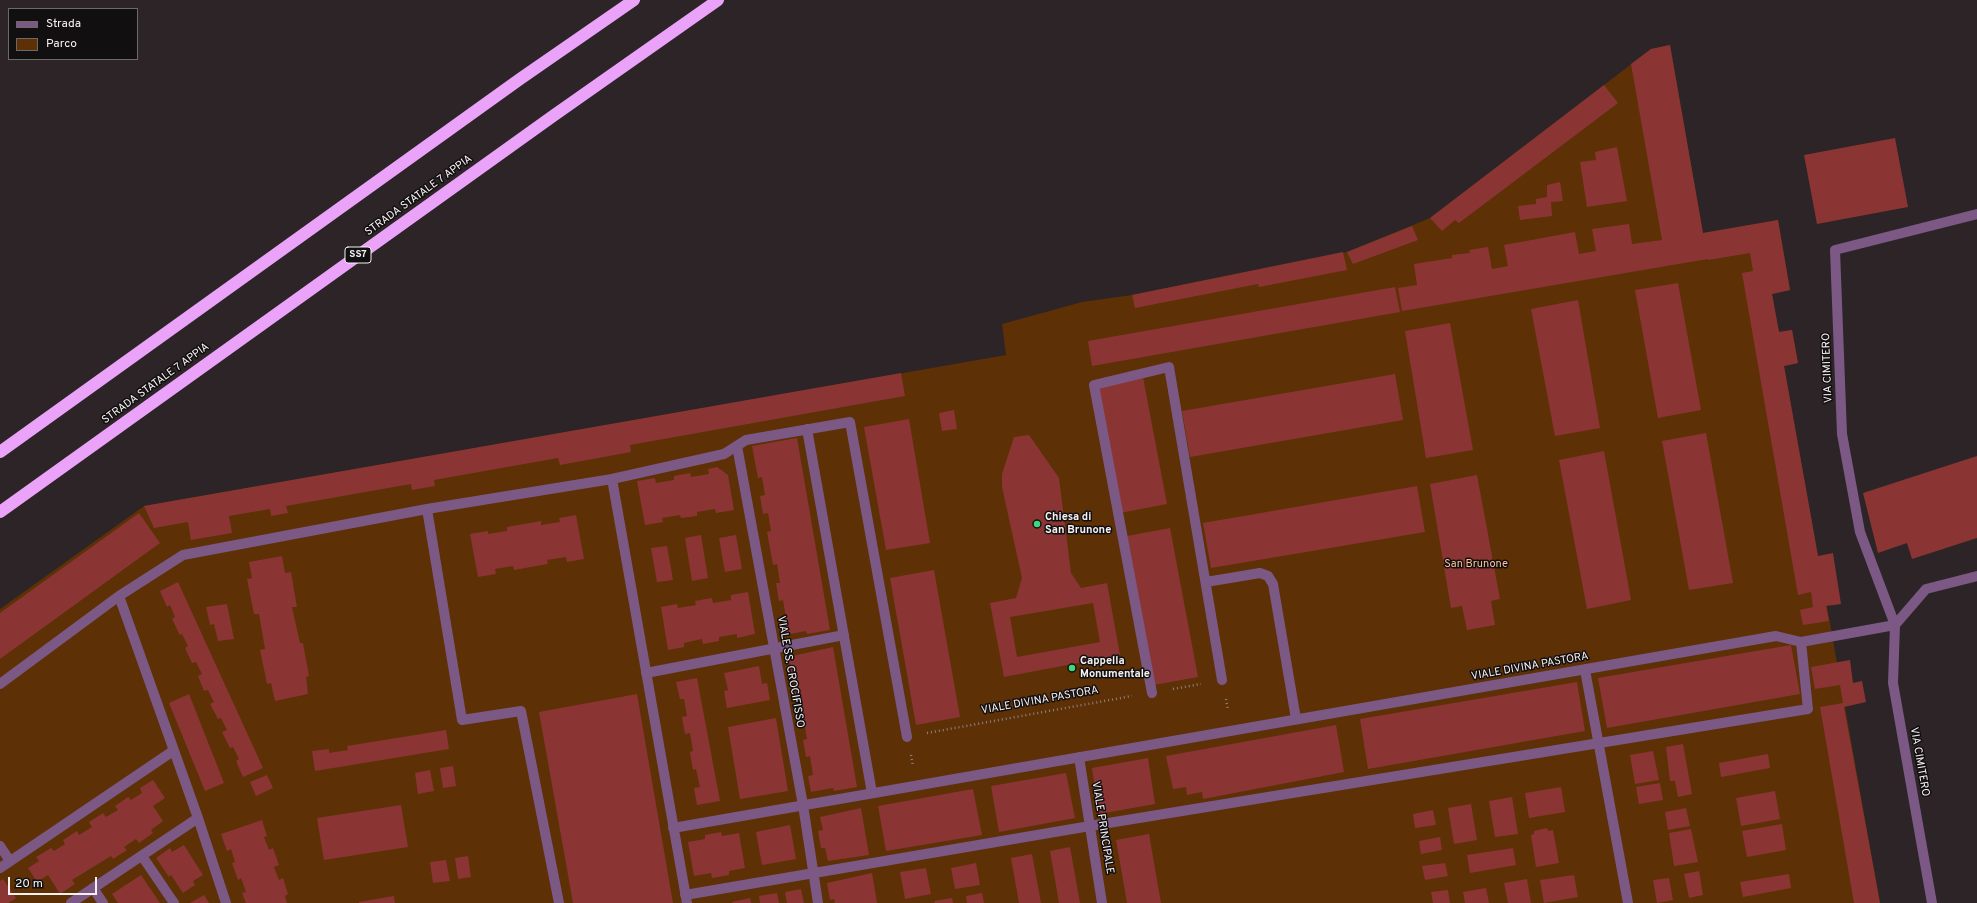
<!DOCTYPE html>
<html>
<head>
<meta charset="utf-8">
<style>
  body { margin:0 }
  #map { position:relative; width:1977px; height:903px; overflow:hidden; background:#2c2427; font-family:Overpass,sans-serif }
  canvas { display:block }
  .legend { position:absolute; left:8px; top:8px; width:130px; height:52px; box-sizing:border-box; background:#120f10; border:1px solid #6d696a; margin:0; padding:5px 7px; list-style:none; font-size:12px; color:#f6f0f2 }
  .legend li { display:flex; align-items:center; gap:8px; height:20px }
  .legend b { width:20px; border:1px solid #6d696a }
  .scale { position:absolute; left:8px; top:877px; width:89px; height:18px; box-sizing:border-box; border:2px solid #f6f0f2; border-top:0; padding-left:5px; font-size:12px; line-height:14px; white-space:nowrap; color:#f6f0f2; -webkit-text-stroke:3px #120f10; paint-order:stroke }
</style>
</head>
<body>
<div id="map">
<canvas width="1977" height="903"></canvas>
<ul class="legend">
<li><b style="height:5px;background:#7c5884"></b>Strada</li>
<li><b style="height:11px;background:#5d3006"></b>Parco</li>
</ul>
<div class="scale">20 m</div>
</div>
<script>
const c = document.querySelector('canvas').getContext('2d');
c.lineJoin = 'round';
function paint(path, color) { c.fillStyle = color; c.fill(path, 'evenodd'); }
function trace(path, color, width, dash) { c.strokeStyle = color; c.lineWidth = width; c.lineCap = dash ? 'butt' : 'round'; c.setLineDash(dash || []); c.stroke(path); }
function write(font, color, halo, rows, align = 'center') {
  c.font = font + ' Overpass,sans-serif'; c.lineWidth = 3; c.setLineDash([]); c.textBaseline = 'middle'; c.strokeStyle = halo; c.fillStyle = color; for (const [text, x, y, turn = 0] of rows) {
    c.save(); c.translate(x, y); c.rotate((+turn || 0) * Math.PI / 180); c.textAlign = isNaN(turn) ? turn : align; if (halo) c.strokeText(text, 0, 0); c.fillText(text, 0, 0); c.restore();
  }
}
paint(new Path2D(`
  M1670,45l33,188 75,-13 12,70 -18,4 7,38 13,-2 6,33 -14,3 96,537h-1880v-294l144,-103 862,-151 -4,-31 80,-22 50,-7 215,-43 83,-34 221,-169z`), '#5d3006');
paint(new Path2D(`
  M1670,45l33,188 75,-13 12,70 -18,4 7,38 13,-2 6,33 -14,3 34,190 15,-3 8,51 -15,2 3,15 -26,4 -3,-15 13,-3 -2,-15 -13,3 -56,-322 11,-2 -3,-18 -42,7v-1l-306,52 -4,-23 19,-3 -3,-21 38,-6v-3l18,-2 -1,-3 19,-3 4,22 16,-3 -4,-21 71,-13 4,22 17,-3 -4,-22 37,-5 3,20 30,-4 -31,-176 20,-15z
  M1604,85l14,18 -159,120 -4,-3 -13,11 -12,-13z
  M1895,138l13,69 -91,17 -13,-69z
  M1617,147l10,54 -40,6 -7,-45 16,-2 -1,-8z
  M1560,182l3,19 -12,1 1,14 -32,4 -2,-14 18,-2v-5l11,-2v-12z
  M1412,226l6,14 -65,24 -6,-12z
  M1343,252l4,18 -88,17 -1,-3 -123,24 -3,-13z
  M1678,283l23,127 -43,8 -23,-128z
  M1395,287l5,25 -308,54 -4,-25z
  M1578,300l22,128 -45,8 -24,-127z
  M1450,323l23,127 -47,8 -21,-127z
  M901,373l4,23 -275,49 1,7 -71,13 -2,-7 -124,22 1,6 -23,4 -1,-6 -125,22 2,7 -17,3 -1,-7 -41,7 3,17 -41,7 -3,-18 -34,6 -10,-22z
  M1395,374l8,46 -213,37 -8,-46z
  M1143,377l24,127 -47,9 -24,-127z
  M954,410l3,19 -15,2 -3,-18z
  M909,419l21,124 -44,7 -22,-123z
  M1706,433l27,150 -44,7 -27,-149z
  M1029,435l30,43 12,95 10,15 26,-5 13,72 -116,22 -14,-74 26,-5 6,-20 -20,-91v-13l12,-37zM1093,603l7,39 -83,15 -7,-40z
  M797,438l33,192 -23,4 -1,-3 -21,4 -3,-17h4l-3,-18 -4,1 -3,-18h4l-3,-19 -4,1 -6,-33 4,-1 -3,-18 -5,1 -3,-18 5,-1 -3,-18 -4,1 -6,-32z
  M1604,451l27,149 -44,9 -28,-149z
  M1977,456v82l-65,21 -5,-16 -29,10 -15,-60z
  M717,467l11,8 6,35 -18,3 -1,-4 -18,3v4l-16,2 -1,-3 -18,3 1,4 -18,3 -8,-44 18,-3 1,5 18,-3v-4l16,-3 1,4 18,-3 -1,-5z
  M1477,475l23,124 -9,2 4,24 -28,5 -5,-24 -11,2 -21,-124z
  M1417,486l8,46 -214,36 -8,-45z
  M139,513l21,30 -160,116v-46z
  M576,515l8,44 -17,3 -1,-5 -19,3 1,4 -34,6 -1,-4 -18,3 1,5 -18,3 -8,-43 18,-3v3l19,-3v-4l34,-6v4l19,-3 -1,-4z
  M1170,528l28,149 -44,8 -27,-149z
  M701,535l7,43 -16,3 -7,-43z
  M736,535l6,34 -17,3 -6,-34z
  M667,546l6,34 -16,2 -6,-34z
  M282,556l3,17 6,-1 6,35h-5l8,36h3l6,33 -3,1 2,17 -33,7 -4,-18 -4,1 -7,-34 5,-1 -6,-35h-5l-7,-35 5,-1 -3,-16z
  M934,570l26,147 -44,8 -26,-147z
  M178,582l85,186 -20,9 -7,-16 3,-2 -6,-12 -3,1 -8,-16 5,-2 -6,-12 -3,1 -8,-15 4,-2 -6,-12 -4,1 -6,-15 4,-2 -6,-12 -4,1 -7,-15 3,-2 -6,-12 -2,1 -8,-16 3,-2 -5,-12 -3,2 -7,-16z
  M748,592l7,42 -18,4v-4l-18,3v4l-16,3 -1,-5 -18,4v4l-16,3 -7,-43 16,-3 1,4 18,-3 -1,-4 17,-3 1,5 18,-3v-5z
  M227,604l7,35 -16,2 -4,-17 -4,1 -4,-18z
  M1791,645l9,49 -193,34 -9,-50z
  M833,647l24,140 -23,4 -1,-3 -22,4 -3,-16 5,-1 -3,-19 -4,1 -3,-17 4,-1 -5,-31 -5,1 -3,-17 5,-1 -3,-17 -4,1 -4,-18z
  M1850,660l3,23 9,-2 4,21 -22,5 36,196h-26l-34,-196 23,-4 -3,-18 -25,4 -4,-22z
  M759,666l3,18 5,-1 3,17 -43,8 -3,-17 4,-1 -4,-17z
  M697,678l23,123 -23,4 -3,-17 6,-1 -4,-18 -3,1 -3,-18 3,-1 -3,-18 -5,1 -3,-17 5,-1 -3,-17h-4l-4,-17z
  M1577,682l8,49 -217,38 -8,-50z
  M189,694l35,89 -19,8 -36,-88z
  M637,694l36,209h-100l-34,-191z
  M776,718l12,73 -48,8 -12,-72z
  M1336,725l8,47 -141,27 -1,-7 -15,3 -1,-8 -13,2 -7,-33z
  M446,730l3,19 -134,22 -3,-20 17,-2v4l19,-3 -1,-4z
  M1683,744l9,50 -14,3 -3,-16h-5l-4,-34z
  M1653,751l6,29 -24,4 -5,-29z
  M1768,754l2,14 -49,9 -2,-14z
  M1148,758l7,46 -56,10 -7,-46z
  M453,766l3,20 -13,2 -3,-20z
  M430,770l4,21 -16,3 -3,-21z
  M1066,773l9,45 -76,14 -8,-46z
  M267,775l6,13 -17,8 -6,-14z
  M153,780l12,18 -12,8 10,15 -12,9 2,3 -14,10 -3,-4 -12,8 3,3 -14,9 -2,-3 -39,24 3,4 -15,10 -12,-19 -11,7 -9,-14 11,-7 -3,-4 15,-9 3,3 11,-7 -2,-4 14,-9 2,4 13,-8 -3,-5 14,-9 3,4 12,-7 -3,-4 13,-9 3,3 11,-7 -2,-5z
  M1660,783l3,17 -24,4 -3,-17z
  M1561,787l4,25 -36,6 -4,-25z
  M973,789l9,46 -96,16 -8,-45z
  M1775,791l5,28 -39,7 -5,-28z
  M1512,797l6,37 -23,3 -6,-36z
  M1471,804l6,36 -23,4 -6,-36z
  M401,805l7,42 -84,13 -7,-42z
  M861,808l8,47 -41,6 -3,-13h-4l-3,-17 5,-1 -3,-13z
  M1686,808l4,18 -22,4 -3,-18z
  M1433,810l3,15 -21,3 -2,-14z
  M262,820l5,16 -3,1 5,13 4,-2 6,17 -5,2 5,13 4,-2 5,16 -3,2 2,7h-41l-4,-10 4,-1 -5,-14 -3,2 -6,-17 3,-1 -4,-13 -4,2 -6,-17z
  M1782,824l4,26 -39,7 -5,-26z
  M790,825l6,34 -34,6 -6,-33z
  M1547,828l1,3 5,-1 6,33 -23,4 -5,-32 3,-1v-3z
  M1691,829l7,33 -24,4 -5,-33z
  M721,832l1,4 17,-3 6,35 -16,3v4l-17,3 -1,-5 -17,3 -6,-34 17,-3v-4z
  M1149,834l12,69h-34l-11,-63z
  M1440,837l2,13 -21,4 -2,-13z
  M184,845l19,30 -10,6 2,4 -12,8 -12,-18 -2,2 -13,-19 14,-10 2,4z
  M1070,847l10,56h-21l-9,-52z
  M1513,848l3,17 -46,8 -3,-18z
  M1032,854l9,49h-22l-8,-45z
  M468,856l3,21 -13,2 -3,-21z
  M446,860l4,21 -17,2 -3,-21z
  M976,863l4,22 -25,4 -4,-21z
  M1445,863l3,13 -23,4 -3,-14z
  M926,868l5,26 -26,5 -5,-27z
  M1699,871l4,24 -14,3 -5,-24z
  M872,873l5,30h-42l-1,-4 -4,1 -3,-17z
  M1789,874l2,14 -48,9 -3,-15z
  M141,875l19,28h-42l-6,-9z
  M1574,875l4,22 -34,6 -4,-23z
  M1669,878l4,22 -16,3 -4,-23z
  M3,879l13,19 -8,5h-8v-22z
  M1527,879l4,24h-23l-4,-20z
  M1486,888l3,15h-24l-2,-11z
  M801,889l3,14h-17l-2,-11z
  M1448,890l2,13h-17l-2,-11z
  M777,893l2,10h-19l-1,-7z
  M982,893l2,10h-17l-1,-7z
  M204,895l5,8h-19z
  M394,896l1,7h-36v-1z
  M750,898l1,5h-18l-1,-1z
  M952,898l1,5h-18l-1,-2z`), '#8a3533');
trace(new Path2D(`
  M1173,689l28,-5
  M1226,699l2,11
  M927,733l205,-37
  M911,755l2,11`), '#8a8385', 2.5, [1, 3]);
trace(new Path2D(`
  M807,429l65,364
  M737,446l66,359 15,98
  M612,479l112,-25 22,-14 104,-18 57,315
  M1206,582l54,-9 8,3 5,8 23,135
  M119,596l79,222 28,85
  M1585,670l43,233
  M646,673l198,-38
  M0,684l119,-88 64,-41 244,-46
  M1152,693l-58,-308 75,-18 53,313
  M1079,757l23,146
  M673,828l1103,-192 25,6 94,-17 -35,-93 -18,-98 -7,-184 142,-36
  M0,846l10,15
  M142,856l32,47
  M0,868l173,-117
  M93,888l10,15
  M685,895l405,-69 718,-117 -7,-67
  M71,903l127,-85
  M559,903l-38,-192 -59,9 -35,-211 185,-30 75,424
  M1932,903l-39,-220 2,-58 31,-36 51,-13`), '#7c5884', 10);
trace(new Path2D(`
  M0,452l520,-373 114,-79
  M0,512l553,-396 165,-116`), '#eba3fa', 12);
for (const [x, y, r, color] of [
  [1037,524,4,"#3fd77d"],
  [1072,668,4,"#3fd77d"]
]) { const dot = new Path2D(); dot.arc(x, y, r, 0, 2 * Math.PI); c.fillStyle = color; c.fill(dot); trace(dot, '#120f10', 1.5); }
for (const [x, y, w] of [
  [358,255,26]
]) { const box = new Path2D(); box.roundRect(x - w / 2, y - 8, w, 16, 3); c.fillStyle = '#120f10'; c.fill(box); trace(box, '#f6f0f2', 1); }
write('bold 10px', '#f6f0f2', null, [
  ["SS7",358,255]
]);
write('11px', '#f6f0f2', '#120f10', [
  ["STRADA STATALE 7 APPIA",419,196,-36],
  ["VIA CIMITERO",1828,368,-92],
  ["STRADA STATALE 7 APPIA",156,384,-36],
  ["VIALE DIVINA PASTORA",1530,667,-10],
  ["VIALE SS. CROCIFISSO",790,672,80],
  ["VIALE DIVINA PASTORA",1040,701,-10],
  ["VIA CIMITERO",1919,762,80],
  ["VIALE PRINCIPALE",1102,828,81]
]);
write('bold 11px', '#f6f0f2', '#120f10', [
  ["Chiesa di",1045,518],
  ["San Brunone",1045,531],
  ["Cappella",1080,662],
  ["Monumentale",1080,675]
], 'left');
write('11px', '#fbc096', '#120f10', [
  ["San Brunone",1476,565]
]);
</script>
</body>
</html>
